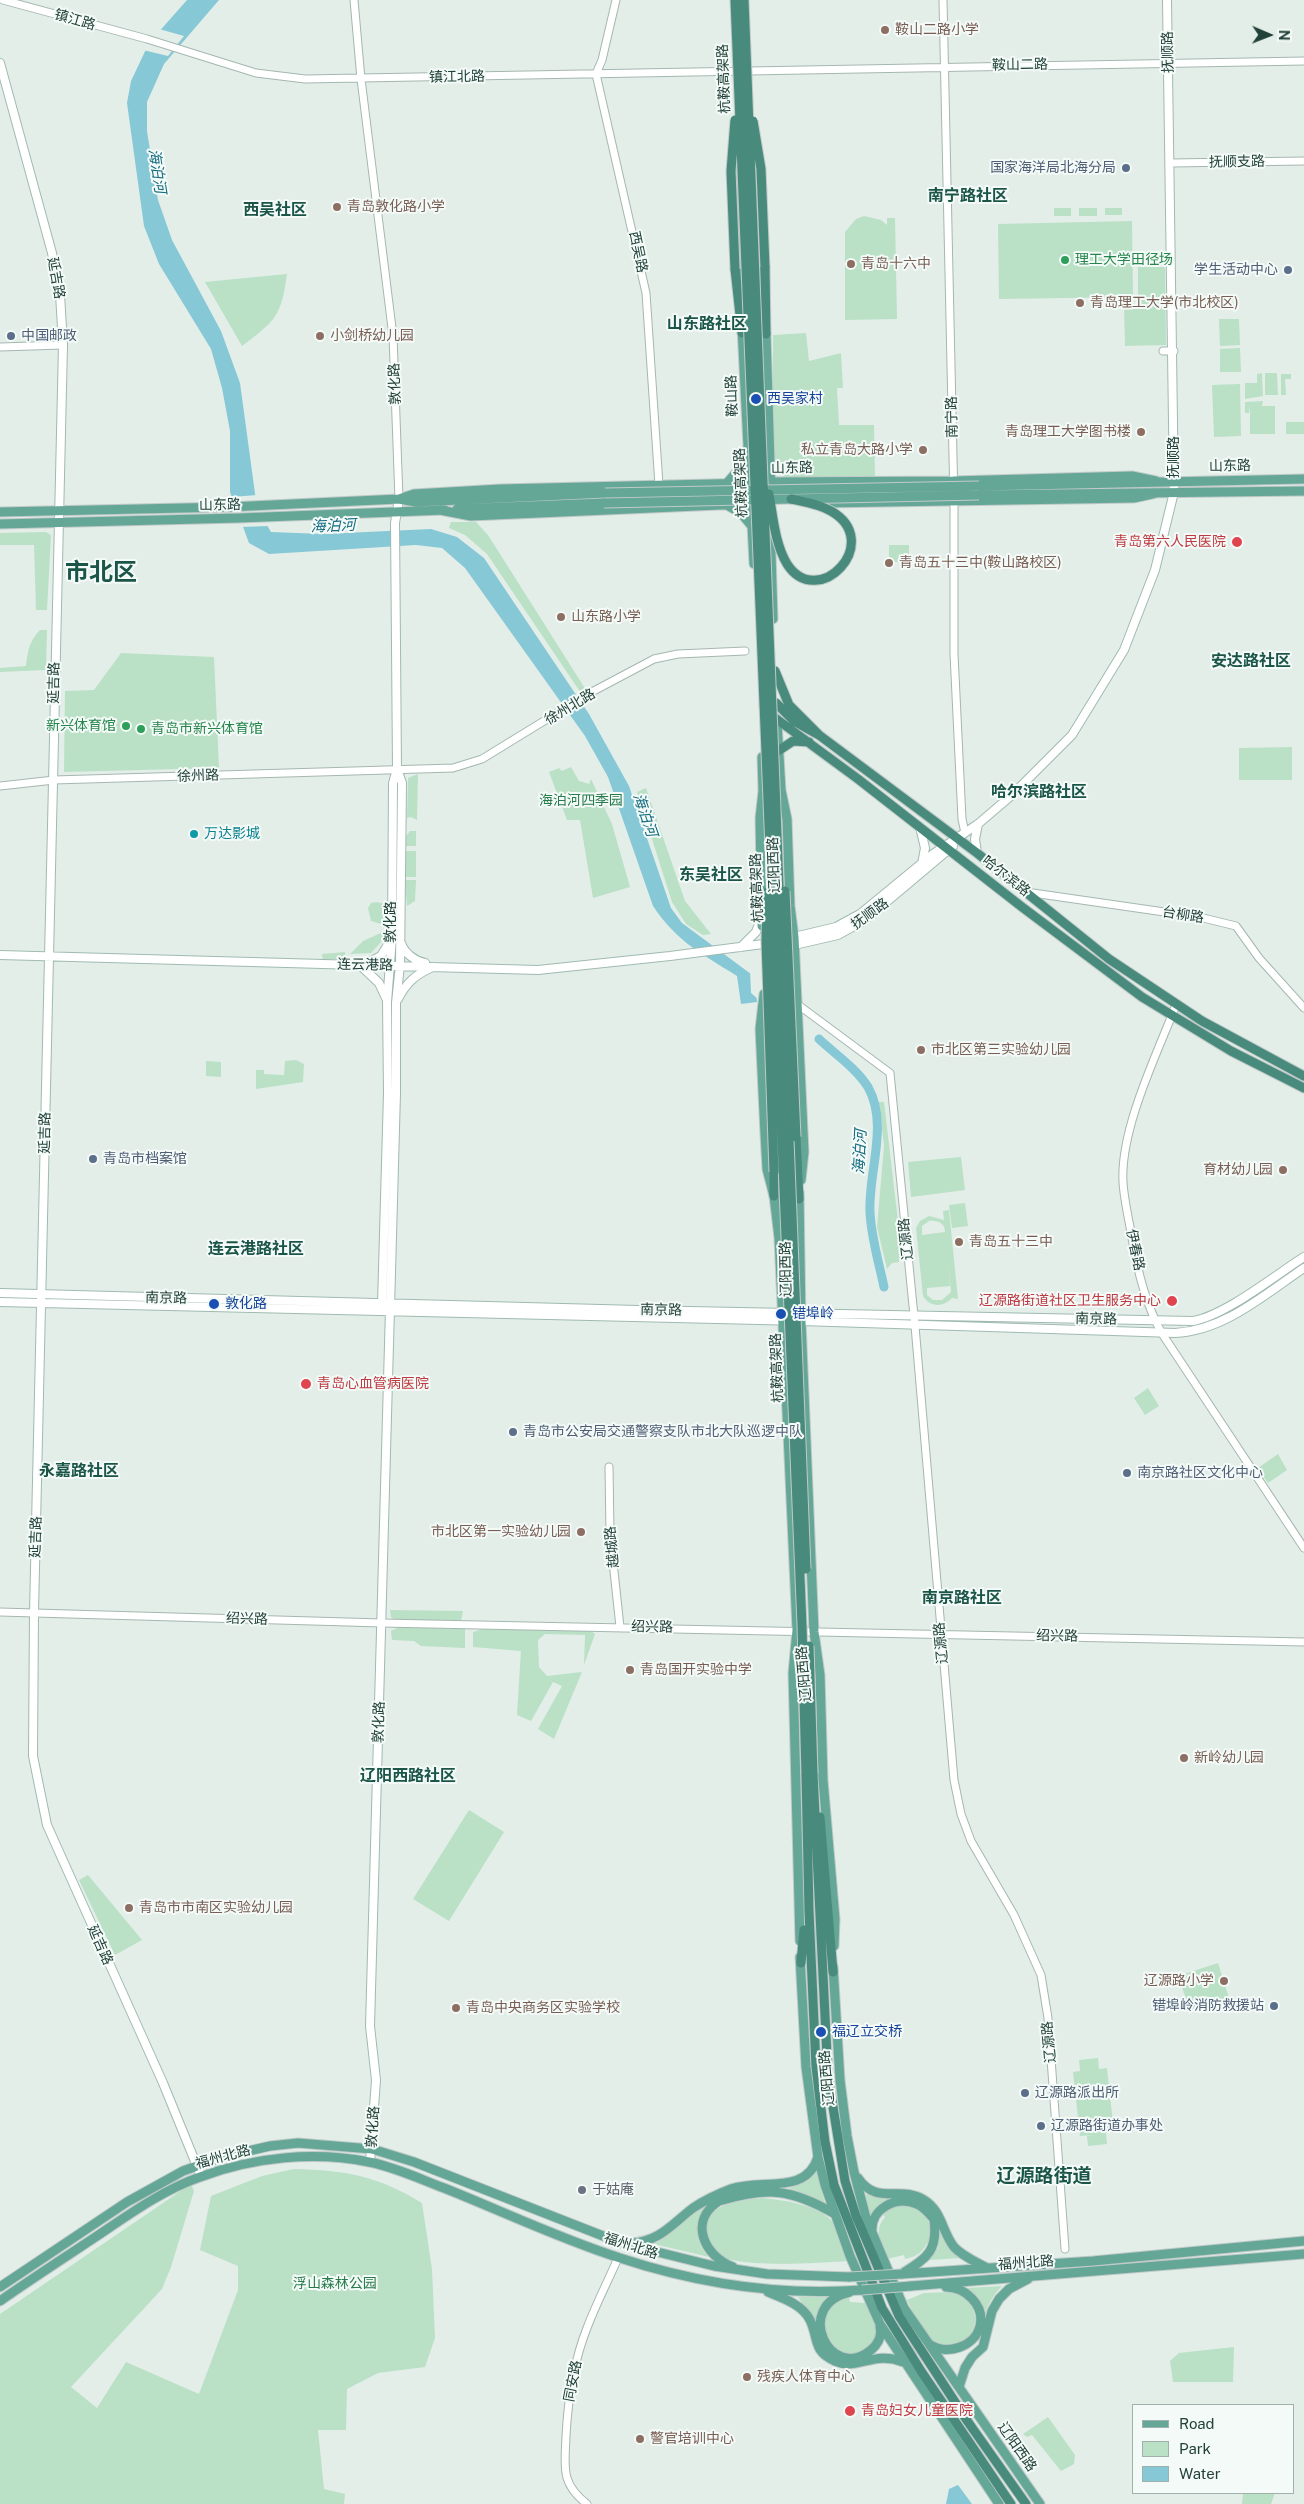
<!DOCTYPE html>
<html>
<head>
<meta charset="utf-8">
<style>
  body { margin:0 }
  #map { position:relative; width:1304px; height:2504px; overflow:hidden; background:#e3eee9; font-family:"Public Sans",sans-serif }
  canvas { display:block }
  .legend { position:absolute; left:1132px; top:2404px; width:162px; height:90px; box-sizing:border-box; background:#f4faf7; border:1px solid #a0b0ab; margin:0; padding:6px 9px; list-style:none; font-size:15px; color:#214139 }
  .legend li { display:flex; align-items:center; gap:10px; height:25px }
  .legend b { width:25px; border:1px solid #a0b0ab }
  .north { position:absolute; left:1244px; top:10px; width:50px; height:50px; -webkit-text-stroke:4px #f4faf7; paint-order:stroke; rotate:91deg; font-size:14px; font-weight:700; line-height:20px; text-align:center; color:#214139 }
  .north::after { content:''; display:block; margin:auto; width:18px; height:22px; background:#214139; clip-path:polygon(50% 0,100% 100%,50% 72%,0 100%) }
</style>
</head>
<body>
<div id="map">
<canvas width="1304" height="2504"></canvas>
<ul class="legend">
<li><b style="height:6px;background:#64a797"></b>Road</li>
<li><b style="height:14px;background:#bae0c6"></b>Park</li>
<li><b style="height:14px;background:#87c8d7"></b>Water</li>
</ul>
<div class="north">N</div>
</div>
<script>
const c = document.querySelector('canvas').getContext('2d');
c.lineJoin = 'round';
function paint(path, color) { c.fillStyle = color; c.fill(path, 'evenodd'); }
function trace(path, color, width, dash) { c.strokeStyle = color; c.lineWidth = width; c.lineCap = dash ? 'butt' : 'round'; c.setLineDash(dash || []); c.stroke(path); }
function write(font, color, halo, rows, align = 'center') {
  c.font = font + ' "Public Sans","Noto Sans SC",sans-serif'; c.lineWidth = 4; c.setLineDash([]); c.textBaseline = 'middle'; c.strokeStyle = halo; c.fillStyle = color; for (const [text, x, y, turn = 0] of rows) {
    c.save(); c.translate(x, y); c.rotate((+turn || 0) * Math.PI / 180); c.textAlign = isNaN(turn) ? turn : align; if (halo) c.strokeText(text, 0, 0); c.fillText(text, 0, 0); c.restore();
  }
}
paint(new Path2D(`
  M1054,208h17v8h-17z
  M1079,208h18v8h-18z
  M1105,208h17v7h-17z
  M864,216l17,4 6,5v-7h8l2,101 -52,1v-88l11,-13z
  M1132,221l1,76 -134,2 -1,-75z
  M1138,267h27l1,78 -41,1 -1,-40h14z
  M287,274c-6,43 -11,46 -45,72l-37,-64z
  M1219,319h20l1,26 -20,1z
  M806,333l3,28 32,-8 2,35h-6l2,37h35l1,54h-83l-9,-3 -10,-10v-131z
  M1240,348l1,24h-21v-23z
  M1262,373l1,23 -18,3v-16h12v-9z
  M1277,373l1,22h-13v-22z
  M1281,374h10v5h-6l1,16h-5z
  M1240,384l1,52 -27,1 -2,-52z
  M1263,401l-1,5h13v28h-25v-28l-1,7h-4v-11z
  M1286,422h18v12h-18z
  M451,522h25l12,13 98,155 -5,3 -94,-139 -22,-19 -16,-7z
  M46,532l5,3 -4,75h-11l-2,-65h-34v-12z
  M889,545h20v17h-20z
  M40,630h7l-1,40 -46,2v-4l26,-2c2,-16 3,-24 14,-36z
  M121,653l93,4 5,111 -155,4 1,-81 29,-1z
  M1292,747v33h-53v-32z
  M571,767l8,14 10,3 2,-5 21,45 18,63 -37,11 -13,-78h-13l-18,-48 10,-4 3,3z
  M418,774l-1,46 -6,-3 -4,1 1,-40z
  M646,788l39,113 26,33 -8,1 -17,-11 -14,-22 -35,-110z
  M410,831h6v15h-11l1,-10z
  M406,851h10v26h-11z
  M405,880h11l-1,21 -8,5z
  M377,902l8,2 -1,21 -13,-4 -3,-13 3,-5z
  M383,932l-1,9 -11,12 -21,1 13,-13z
  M345,952v6l-22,2 -1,-6z
  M296,1060l8,4 -1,18 -47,7v-19h8v4l20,1 1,-14z
  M206,1061l15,1v15l-15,-1z
  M879,1102h5l18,153 -3,7 -7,1 -5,6 -10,-42 7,-81z
  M961,1157l4,33 -54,7 -3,-35z
  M965,1203l3,23 -16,2 -3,-23z
  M949,1210l9,89 -6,-1c-8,9 -22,10 -29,-2l-7,-68 4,-7 9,-5 15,4 -1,-9zM929,1221c9,-1 16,2 16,11l-23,3v-9zM948,1261l3,31 -9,8h-9l-6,-5v-7l23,-2z
  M1148,1388l11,18 -14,9 -11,-17z
  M1278,1454l9,16 -19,13 -10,-15z
  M390,1610l73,1 -2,10h-65l-5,-4z
  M399,1627l66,2v19l-44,-2 -7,-5 -22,-1 -1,-9z
  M483,1629l108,2 4,3 -11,31 1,-30 -40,-1 -7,6 1,27 8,9 35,-4 -28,67 -16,-10 24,-43 -9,-4 -22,39 -14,-6 4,-64 -48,-4v-15z
  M469,1810l35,22 -55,89 -36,-22z
  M88,1875l54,65 -27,15 -36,-75z
  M1218,1963l11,35 -39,12 -12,-34z
  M1098,2058l1,11 8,-1 7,64 -8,1 1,11 -19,2 -1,-10 6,-1 -13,1 -7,-64 7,-1 -1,-11z
  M294,2169c51,1 84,7 128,34l10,66 3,69 -10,29 -47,6 -31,16 -1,41h-28l6,59 21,5 -1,10h-344v-190l191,-130 3,7 -23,76 -9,22 -91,98 26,21 29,-46 73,32 39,-104v-24l-38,-16 11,-54 51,-20z
  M816,2170l10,37 -43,-16 24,-10z
  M867,2194l21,6 -10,7 -7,11 -6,-22z
  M762,2198c21,2 60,7 72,26 7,10 9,26 13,37 -26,2 -105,7 -126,-5 -7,-5 -12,-14 -14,-22 -6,-30 33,-34 55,-36z
  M715,2202c-14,20 -27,33 -6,55l-55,-13c23,-12 37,-33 61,-42z
  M910,2205c19,9 22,18 20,39l-3,-1c-4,9 -11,14 -22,16l-1,-4 -17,4c-6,-15 -14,-29 -2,-42l-3,-4 13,-7z
  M941,2229l20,29 -32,2 9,-12z
  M1002,2286c-10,10 -15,20 -18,33 -3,-13 -6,-22 -17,-31z
  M954,2292c45,22 8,67 -17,53 -11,-6 -24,-33 -30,-45l17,-7z
  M798,2297h31l-10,12 -5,17 -5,-14z
  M849,2297l1,5 15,1c4,7 14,20 13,29 -2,16 -25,29 -40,21 -5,-3 -10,-10 -14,-15v-24l13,-13z
  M1234,2347l-1,35h-60l-3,-21 9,-8z
  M1048,2417l27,38 -1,9 -13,7 -29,-36 -5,2 -4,-3z
  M1243,2493h32l-4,11h-29z`), '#bae0c6');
paint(new Path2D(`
  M187,0h32l-55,64 -17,38v29l11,69 14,40 49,91 19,52 17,125 14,24 52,2 108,-5 26,8 27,21 105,156 40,72 42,122 11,15 73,54 2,25 -16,2 -4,-28c-36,-23 -59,-33 -84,-70l-45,-129 -23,-41 -120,-168 -23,-20 -26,-3 -147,9 -20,-11 -19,-51v-61l-8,-43 -11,-39 -52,-85 -15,-38 -17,-123 4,-22 18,-38z
  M958,2485l14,19h-26l3,-15z`), '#87c8d7');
paint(new Path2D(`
  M159,29l25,7 -16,20 -25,-6z
  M257,495l2,12 9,19 -27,1 -9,-30z
  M750,970l7,6 2,24 -8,-7z`), '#e3eee9');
trace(new Path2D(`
  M819,1039c16,15 37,29 49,48 21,37 0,86 2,125 1,25 9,51 14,75`), '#87c8d7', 9);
const tertiary = new Path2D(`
  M3,0l144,39 109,34 49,6 999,-18
  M354,0l7,79 32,257 6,163
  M616,0l-14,60 -6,14 50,219 13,192 10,21
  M943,0l11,502v152l8,165 3,14
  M1171,163l133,-2
  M0,347l63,-2
  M1163,351h11
  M0,786l54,-6 399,-12 29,-9 106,-65 66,-35 24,-5 67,-3
  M1026,892l173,25 37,9 23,32 45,50
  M797,1004l93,69 25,253 39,454 7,34 10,27 43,74 27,60 7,43 17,231
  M1176,1005c-19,49 -56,124 -53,177 1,18 6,38 9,56 5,31 14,66 29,94l143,216
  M609,1467l1,67 10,93
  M0,1612l382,11 922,19
  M587,2504c-27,-21 -22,-37 -21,-68 2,-37 7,-73 21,-108 9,-24 21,-47 31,-70`);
const secondary = new Path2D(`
  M0,63l52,190 8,41 3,51 -29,1267 -1,144 14,69 116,258 38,93
  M920,827l5,21 -3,16
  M977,853l-2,-14 3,-15
  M790,938l46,-11 24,-13 73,-60 45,-30 34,-29 60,-60 52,-85 31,-80 19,-78 -7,-492
  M401,943c3,10 14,18 24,20
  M790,946l48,-11 27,-15 88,-74
  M741,947l15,-15 5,-13
  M0,955l538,15 132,-14 101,-13
  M367,963l14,-7 9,-15
  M360,965l19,18 7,15
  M398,999c8,-16 18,-25 35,-32
  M0,1293l638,17 555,11c33,-6 81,-45 111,-64
  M0,1302l801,19 374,12c49,-2 90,-39 129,-65
  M385,1307l-3,-3 6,-211 -1,-91 5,-64 1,-155 4,-14 -2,-246 4,-24
  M370,2162l6,-82 -6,-54 26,-933v-90l4,-38 2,-182 -5,-14`);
const primary = new Path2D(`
  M754,147l7,160 5,27 5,162
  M739,180l2,115
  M742,328l12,236
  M765,482l188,-1 179,-5 24,5
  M727,483l14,-16 6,-11
  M979,486l325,-7
  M979,495l325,-4
  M399,499l15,-5 86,-5 252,-6
  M823,503l311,-5 23,-5
  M727,505l14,8 10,12
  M457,509l147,-6
  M440,510l31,6 271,-12
  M0,512l229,-5 170,-8 17,3 189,-9
  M770,519l3,100
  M0,524l239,-6 206,-8
  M777,722l4,68 6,29 3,87 4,31 10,215 -3,28
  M762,757l1,34 -3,27 2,108
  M764,994l-4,35 5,105 2,35 7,27 5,42 18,392 -4,43 7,268
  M799,1192l2,129 13,311 6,43 3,105 12,139 -1,27
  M800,1957l6,110 12,90 7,28 25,71 30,68 119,180
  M833,1966l7,114 7,56 7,36 12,46 38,90 136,196
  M858,2178c19,28 42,7 66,22 18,11 18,32 30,47 8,9 22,15 33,21
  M872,2232c-2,-23 24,-37 45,-28 7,3 12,9 17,15 4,32 -6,38 -31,54
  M631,2243c28,-1 41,-19 62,-35 12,-8 25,-14 38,-19 30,-11 75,7 87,-32
  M733,2267c-29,-11 -45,-46 -14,-66 48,-14 71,-13 116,13
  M902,2274l191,-13 211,-20
  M911,2286l393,-32
  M0,2287l127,-85 56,-31 39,-14 48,-11 28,-3 74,6 42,13 207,81 93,23 53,8 82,3
  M768,2292c15,6 35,13 42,28 9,18 2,31 25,41 22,10 39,-11 68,1
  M850,2292c-58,13 -20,92 21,58 7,-6 11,-14 9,-23
  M0,2301c33,-23 67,-45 100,-67 31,-21 65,-45 100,-57 54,-20 114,-26 169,-15 26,5 51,17 75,26 58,23 116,51 176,70 79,26 159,38 242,32
  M929,2344c17,12 46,3 51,-18 5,-21 -15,-39 -34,-39
  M959,2387l6,-19 7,-11 11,-10 9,-36 7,-12 10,-10 19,-10`);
const trunk = new Path2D(`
  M765,267l1,67
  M735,269l7,64
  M775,671l14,34 30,30 158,118 132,106 93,62 102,55
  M764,705l12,-2 18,18 25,14
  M767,712l91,67 164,128 120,90 89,54 73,37
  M778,751l15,-10 16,1
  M796,1137l3,62
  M774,1196v-24
  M813,1774l15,302 17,105 11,35 43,100 69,106 58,82
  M806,1775l3,136 7,156 9,75 9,43 48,123 39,63 90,133
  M820,1817l13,155
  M801,1963l3,-33`);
trace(tertiary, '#a5b7b1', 9);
trace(secondary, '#a0bab2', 10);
trace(primary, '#c1cac8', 11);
trace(trunk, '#c1cac8', 11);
trace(tertiary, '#fff', 7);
trace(secondary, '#fff', 8);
trace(primary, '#64a797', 9);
trace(trunk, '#488b7d', 9);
const primaryBridge = new Path2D(`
  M605,493l374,-7
  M604,503l375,-8
  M849,2277l53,-3
  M862,2290l49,-4`);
const trunkBridge = new Path2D(`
  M735,0l67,1625 4,150
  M744,0l62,1569
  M735,120l-4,51 4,98
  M753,121l8,48 4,98
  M769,494c4,23 6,50 18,70 31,48 98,-22 44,-53 -12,-7 -26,-9 -40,-12
  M785,891l11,246
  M767,892l-1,50 8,230
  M809,1646l4,128`);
trace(primaryBridge, '#c1cac8', 11, []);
trace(trunkBridge, '#c1cac8', 11, []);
trace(primaryBridge, '#64a797', 9);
trace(trunkBridge, '#488b7d', 9);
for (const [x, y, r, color] of [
  [885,30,5,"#8d6e63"],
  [1126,168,5,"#5c6f8a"],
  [337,207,5,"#8d6e63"],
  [1065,260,5,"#2e9e5b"],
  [851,264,5,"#8d6e63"],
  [1288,270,5,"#5c6f8a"],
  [1080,303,5,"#8d6e63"],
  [11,336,5,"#5c6f8a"],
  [320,336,5,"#8d6e63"],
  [756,399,6,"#1a4fb4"],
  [1141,432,5,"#8d6e63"],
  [923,450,5,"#8d6e63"],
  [1237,542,6,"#e0444e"],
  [889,563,5,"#8d6e63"],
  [561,617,5,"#8d6e63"],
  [126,726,5,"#2e9e5b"],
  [141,729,5,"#2e9e5b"],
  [194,834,5,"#0f9aa8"],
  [921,1050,5,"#8d6e63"],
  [93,1159,5,"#5c6f8a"],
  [1283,1170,5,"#8d6e63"],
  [959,1242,5,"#8d6e63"],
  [1172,1301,6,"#e0444e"],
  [214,1304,6,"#1a4fb4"],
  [781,1314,6,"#1a4fb4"],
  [306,1384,6,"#e0444e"],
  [513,1432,5,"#5c6f8a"],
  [1127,1473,5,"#5c6f8a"],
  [581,1532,5,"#8d6e63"],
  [630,1670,5,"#8d6e63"],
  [1184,1758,5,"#8d6e63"],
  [129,1908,5,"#8d6e63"],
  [1224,1981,5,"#8d6e63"],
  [1274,2006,5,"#5c6f8a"],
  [456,2008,5,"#8d6e63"],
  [821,2032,6,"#1a4fb4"],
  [1025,2093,5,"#5c6f8a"],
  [1041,2126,5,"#5c6f8a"],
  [582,2190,5,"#6b7280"],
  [747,2377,5,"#8d6e63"],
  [850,2411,6,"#e0444e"],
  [640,2439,5,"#8d6e63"]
]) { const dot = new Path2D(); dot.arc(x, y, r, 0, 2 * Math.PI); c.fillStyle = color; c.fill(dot); trace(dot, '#f4faf7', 2); }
write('14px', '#214139', '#f4faf7', [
  ["镇江路",75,20,16],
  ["抚顺路",1168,52,-91],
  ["鞍山二路",1020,65,-1],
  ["镇江北路",457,77,-1],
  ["杭鞍高架路",724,79,-92],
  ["抚顺支路",1237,162,-1],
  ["西吴路",638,252,78],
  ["延吉路",56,278,80],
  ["敦化路",395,384,-92],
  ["鞍山路",732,396,-92],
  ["南宁路",952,417,-91],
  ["抚顺路",1174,457,-90],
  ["山东路",1230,466,-1],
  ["山东路",792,468,-1],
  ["杭鞍高架路",741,483,-92],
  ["山东路",220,505,-1],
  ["延吉路",54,683,-89],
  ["徐州北路",570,707,-31],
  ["徐州路",198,776,-2],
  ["辽阳西路",774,865,-92],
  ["哈尔滨路",1006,876,38],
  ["杭鞍高架路",757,888,-92],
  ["抚顺路",870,914,-36],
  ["台柳路",1183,915,9],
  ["敦化路",391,922,-90],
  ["连云港路",365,965,1],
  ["延吉路",45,1133,-89],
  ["辽源路",906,1239,-96],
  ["伊春路",1135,1250,78],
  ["辽阳西路",786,1269,-91],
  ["南京路",166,1298,1],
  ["南京路",661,1310,1],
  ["南京路",1096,1319,1],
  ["杭鞍高架路",777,1368,-92],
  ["延吉路",36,1537,-88],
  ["越城路",612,1547,-95],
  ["绍兴路",247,1619,2],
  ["绍兴路",652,1627,1],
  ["绍兴路",1057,1636,1],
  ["辽源路",941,1643,-95],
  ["辽阳西路",804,1674,-95],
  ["敦化路",379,1722,-88],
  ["延吉路",100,1945,66],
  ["辽源路",1049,2042,-95],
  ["辽阳西路",827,2078,-95],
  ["敦化路",373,2127,-86],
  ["福州北路",223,2157,-15],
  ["福州北路",631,2246,18],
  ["福州北路",1026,2263,-4],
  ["同安路",573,2381,-79],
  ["辽阳西路",1017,2447,55]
]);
write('14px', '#785e54', '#f4faf7', [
  ["鞍山二路小学",895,30],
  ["青岛敦化路小学",347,207],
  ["青岛十六中",861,264],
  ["青岛理工大学(市北校区)",1090,303],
  ["小剑桥幼儿园",330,336],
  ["青岛理工大学图书楼",1131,432,"right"],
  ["私立青岛大路小学",913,450,"right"],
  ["青岛五十三中(鞍山路校区)",899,563],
  ["山东路小学",571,617],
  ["市北区第三实验幼儿园",931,1050],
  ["育材幼儿园",1273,1170,"right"],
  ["青岛五十三中",969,1242],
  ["市北区第一实验幼儿园",571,1532,"right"],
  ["青岛国开实验中学",640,1670],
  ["新岭幼儿园",1194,1758],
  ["青岛市市南区实验幼儿园",139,1908],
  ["辽源路小学",1214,1981,"right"],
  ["青岛中央商务区实验学校",466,2008],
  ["残疾人体育中心",757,2377],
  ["警官培训中心",650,2439]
], 'left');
write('14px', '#4e5e75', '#f4faf7', [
  ["国家海洋局北海分局",1116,168,"right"],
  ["学生活动中心",1278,270,"right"],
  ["中国邮政",21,336],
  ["青岛市档案馆",103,1159],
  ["青岛市公安局交通警察支队市北大队巡逻中队",523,1432],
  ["南京路社区文化中心",1137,1473],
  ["错埠岭消防救援站",1264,2006,"right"],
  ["辽源路派出所",1035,2093],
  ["辽源路街道办事处",1051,2126]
], 'left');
write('14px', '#27864d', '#f4faf7', [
  ["理工大学田径场",1075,260],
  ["新兴体育馆",116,726,"right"],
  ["青岛市新兴体育馆",151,729]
], 'left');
write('14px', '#164399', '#f4faf7', [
  ["西吴家村",767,399],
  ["敦化路",225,1304],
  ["错埠岭",792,1314],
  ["福辽立交桥",832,2032]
], 'left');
write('14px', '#be3a42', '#f4faf7', [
  ["青岛第六人民医院",1226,542],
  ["辽源路街道社区卫生服务中心",1161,1301],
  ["青岛心血管病医院",317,1384,"left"],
  ["青岛妇女儿童医院",861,2411,"left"]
], 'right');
write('14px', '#287b4a', '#f4faf7', [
  ["海泊河四季园",581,801],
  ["浮山森林公园",335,2284]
]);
write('14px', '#0d838f', '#f4faf7', [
  ["万达影城",204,834]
], 'left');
write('14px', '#5b616d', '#f4faf7', [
  ["于姑庵",592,2190]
], 'left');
write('italic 15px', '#166d82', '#f4faf7', [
  ["海泊河",157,171,81],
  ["海泊河",333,526,-2],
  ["海泊河",645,815,71],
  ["海泊河",860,1152,-87]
]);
write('bold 16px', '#1b5548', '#f4faf7', [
  ["南宁路社区",968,196],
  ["西吴社区",275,210],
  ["山东路社区",707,324],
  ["安达路社区",1251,661],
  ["哈尔滨路社区",1039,792],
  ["东吴社区",711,875],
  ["连云港路社区",256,1249],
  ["永嘉路社区",79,1471],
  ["南京路社区",962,1598],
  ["辽阳西路社区",408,1776]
]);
write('bold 19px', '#1b5548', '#f4faf7', [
  ["辽源路街道",1044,2176]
]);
write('bold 24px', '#1b5548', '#f4faf7', [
  ["市北区",101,573]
]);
</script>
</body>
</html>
